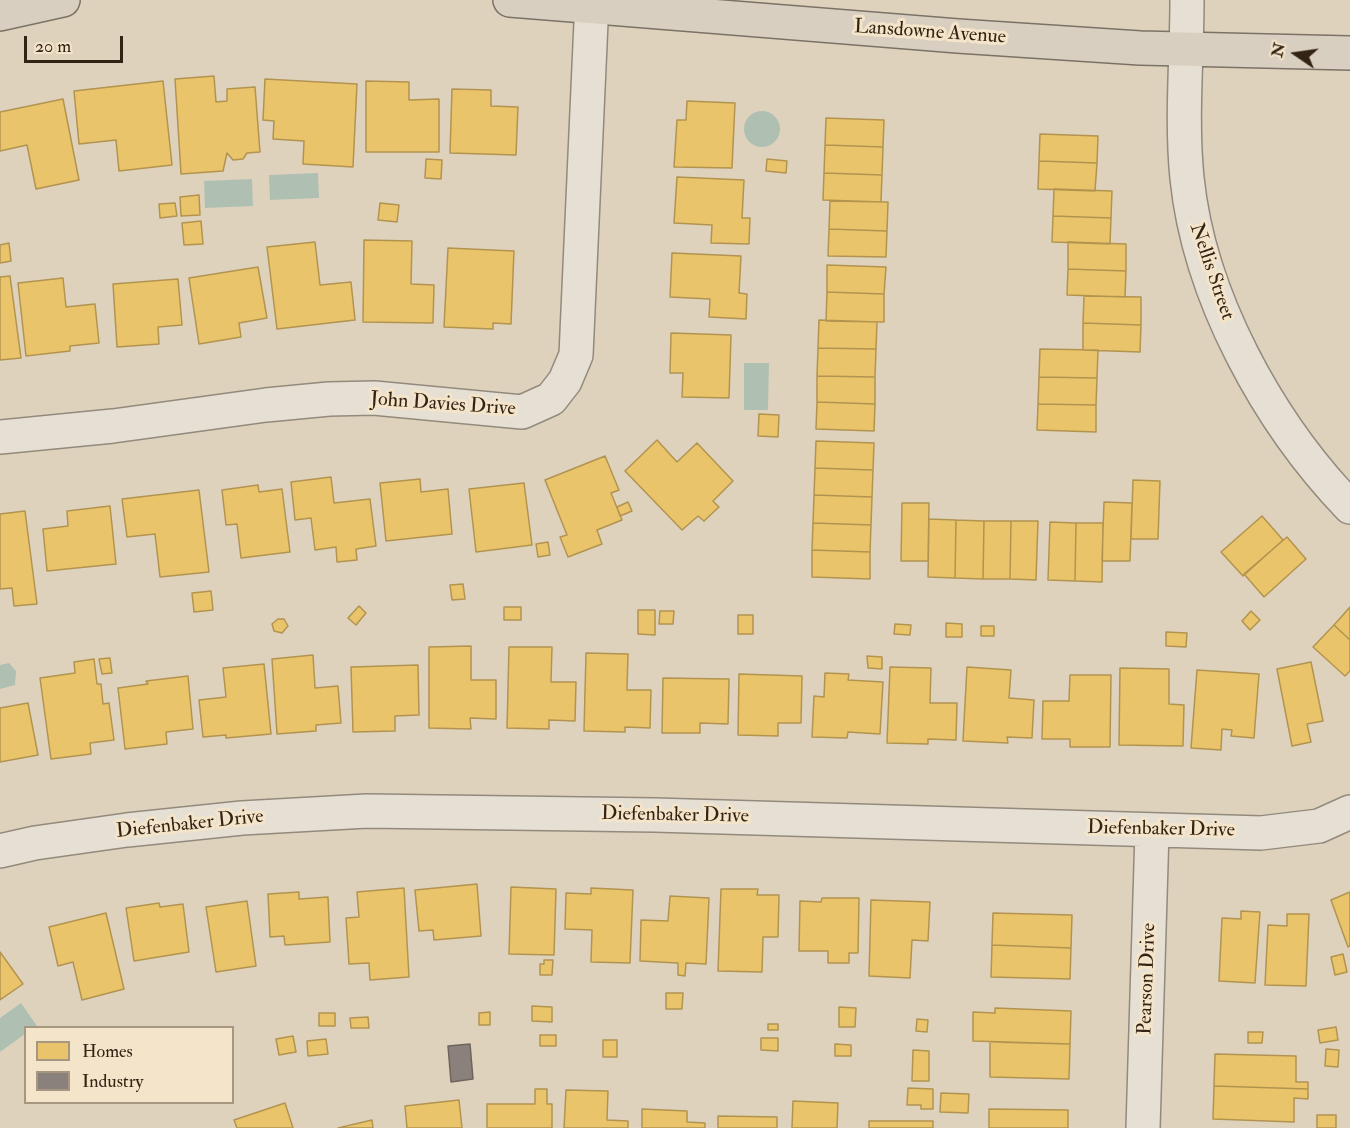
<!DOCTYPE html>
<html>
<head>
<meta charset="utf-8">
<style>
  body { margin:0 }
  #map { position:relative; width:1350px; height:1128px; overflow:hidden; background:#dfd2bd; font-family:"IM FELL Double Pica",serif }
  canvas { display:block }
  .legend { position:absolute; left:24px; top:1026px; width:210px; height:78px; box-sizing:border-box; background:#f4e4ca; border:2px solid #a79781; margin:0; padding:8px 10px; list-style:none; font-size:18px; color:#332314 }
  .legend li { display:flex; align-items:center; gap:12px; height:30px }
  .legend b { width:30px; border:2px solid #a79781 }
  .north { position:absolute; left:1266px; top:24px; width:60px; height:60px; -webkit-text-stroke:4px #f4e4ca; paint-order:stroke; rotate:283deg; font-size:16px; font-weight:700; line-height:24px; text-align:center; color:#332314 }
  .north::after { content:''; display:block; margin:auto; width:21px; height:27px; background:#332314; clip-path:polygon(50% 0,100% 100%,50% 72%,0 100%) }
  .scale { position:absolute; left:24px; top:36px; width:99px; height:27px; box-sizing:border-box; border:3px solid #332314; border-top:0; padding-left:8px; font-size:18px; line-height:21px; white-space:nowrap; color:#332314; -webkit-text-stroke:4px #f4e4ca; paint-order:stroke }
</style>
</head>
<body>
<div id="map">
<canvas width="1350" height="1128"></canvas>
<ul class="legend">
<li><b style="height:16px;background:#e9c46a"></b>Homes</li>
<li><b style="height:16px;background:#8a817c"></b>Industry</li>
</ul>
<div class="north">N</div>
<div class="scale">20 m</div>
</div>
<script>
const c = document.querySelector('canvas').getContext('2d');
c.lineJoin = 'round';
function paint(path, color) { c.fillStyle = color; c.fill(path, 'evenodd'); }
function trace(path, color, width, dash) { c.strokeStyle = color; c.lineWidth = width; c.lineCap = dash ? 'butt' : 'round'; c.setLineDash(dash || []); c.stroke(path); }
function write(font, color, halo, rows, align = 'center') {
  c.font = font + ' "IM FELL Double Pica",serif'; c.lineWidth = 6; c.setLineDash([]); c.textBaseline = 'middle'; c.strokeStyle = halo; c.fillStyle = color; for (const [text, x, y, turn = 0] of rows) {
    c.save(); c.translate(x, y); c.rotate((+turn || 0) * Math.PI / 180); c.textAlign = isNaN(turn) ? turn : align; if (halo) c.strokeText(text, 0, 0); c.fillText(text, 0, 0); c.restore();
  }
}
paint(new Path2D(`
  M744 129a18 18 0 1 1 36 0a18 18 0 1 1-36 0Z
  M318,173l1,25 -49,2 -1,-25z
  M252,179l1,27 -48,2 -1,-27z
  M744,363h25l-1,47h-24z
  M9,663l7,8 -1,14 -15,4v-24z
  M21,1003l16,23 -11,2 -1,6 -25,18v-34z`), '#afc0b3');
const homes = new Path2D(`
  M214,76l2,26 11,-1v-12l28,-2 5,65 -13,1 -4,6 -10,1 -6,-7 -4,18 -42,3 -6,-95z
  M265,79l92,5 -4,83 -50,-3 1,-23 -31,-2 1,-18 -11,-1z
  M163,81l9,84 -53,6 -3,-31 -37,4 -5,-53z
  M366,81l43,1v18l30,-1v53h-73z
  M452,89l39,1v16l27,1 -2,48 -66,-2z
  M63,99l16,81 -43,9 -9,-44 -27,6v-39z
  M687,101l48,2 -3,65 -58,-1 3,-47h9z
  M826,118l58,2 -1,27 -58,-2z
  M1040,134l58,2 -1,27 -58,-2z
  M825,145l58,2 -1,28 -58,-2z
  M426,159l16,1 -1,19 -16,-1z
  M767,159l20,2 -1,12 -20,-2z
  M1039,161l58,2 -2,28 -57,-2z
  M824,173l58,2 -1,27 -58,-2z
  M677,177l67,3 -2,38h8l-1,26 -38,-1 1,-18 -38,-2z
  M1054,189l58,2 -1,27 -58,-2z
  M199,195l1,20 -19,1 -1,-19z
  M830,201l58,1 -1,29 -58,-2z
  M175,203l2,13 -17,2 -1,-14z
  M380,203l19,2 -2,17 -19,-2z
  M1053,216l58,2 -1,26 -58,-2z
  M201,221l2,23 -19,1 -2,-22z
  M829,229l58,2 -1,26 -58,-1z
  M364,240l48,1 -1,43 23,1 -1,38 -70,-1z
  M315,242l5,43 31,-3 4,38 -78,9 -10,-82z
  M1068,242l58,2v27l-58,-2z
  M9,243l2,18 -11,2v-18z
  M448,248l66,3 -3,73 -18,-1v6l-49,-2z
  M672,253l69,3 -2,37 8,1 -1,25 -37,-2 1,-18 -40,-2z
  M827,265l59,2 -2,27 -57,-2z
  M258,267l9,51 -28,5 2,14 -42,7 -10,-66z
  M1068,269l58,2 -1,26 -58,-2z
  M10,276l11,82 -21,2v-83z
  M63,278l3,29 29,-3 4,39 -29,3v5l-44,5 -8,-73z
  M178,279l4,46 -24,2 1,17 -42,3 -4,-63z
  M827,292l57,2v28l-58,-1z
  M1084,296l57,1v28l-58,-2z
  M819,320l58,2 -1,27 -58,-1z
  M1083,323l58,2 -1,27 -57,-2z
  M671,333l60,2 -2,63 -47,-1 1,-24h-13z
  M818,348l58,1 -1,28 -58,-1z
  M1040,349l58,1 -1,28 -58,-1z
  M817,376l58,1v27l-58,-2z
  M1039,377l58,1 -1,27 -58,-1z
  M817,402l58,2 -1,27 -58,-2z
  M1038,404l58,1v27l-59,-2z
  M759,414l20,1 -1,22 -20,-1z
  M657,440l20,22 20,-19 36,38 -20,20 6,6 -15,14 -6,-5 -16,14 -57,-59z
  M816,441l58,2 -1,27 -58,-2z
  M605,456l14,34 -8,3 11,27 -25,10 5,14 -34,13 -8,-20 7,-2 -22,-55z
  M815,468l58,2 -1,27 -58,-2z
  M331,477l3,26 36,-4 6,47 -20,3 1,11 -20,2 -1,-15 -21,3 -4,-32 -16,2 -4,-38z
  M420,479l1,13 27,-3 4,45 -66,7 -6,-58z
  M1133,480l27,1 -2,58h-27z
  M524,483l8,62 -56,7 -7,-63z
  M258,485l1,7 23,-3 8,63 -49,6 -4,-34 -11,1 -4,-35z
  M199,490l10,82 -49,5 -5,-43 -28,3 -5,-38z
  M814,495l58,2 -1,28 -58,-2z
  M628,502l4,9 -12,5 -3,-9z
  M1104,502l28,1 -2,58h-28z
  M902,503h27l-1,58h-27z
  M110,506l6,58 -69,7 -4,-42 25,-3 -1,-15z
  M25,511l12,93 -23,2 -2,-18 -12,1v-75z
  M1262,516l21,24 -40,36 -22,-24z
  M929,519l27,1 -1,58 -27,-1z
  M956,520l28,1 -1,58 -28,-1z
  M984,521h27l-1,58h-27z
  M1011,521h27l-2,59 -26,-1z
  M1050,522l26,1 -1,58 -27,-1z
  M813,523l58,2 -1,27 -58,-2z
  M1076,523h27l-1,59 -27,-1z
  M1287,537l19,22 -42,38 -20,-23z
  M548,542l2,13 -12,2 -2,-13z
  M812,550l58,2v27l-58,-2z
  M463,584l2,15 -13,1 -2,-15z
  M211,591l2,19 -19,2 -2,-19z
  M359,606l7,7 -10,12 -8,-7z
  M504,607h17v13h-17z
  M1350,607v33l-16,-15z
  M638,610h17v25l-17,-1z
  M660,611h14l-1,13h-14z
  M1251,611l9,9 -10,10 -8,-9z
  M738,615h15v19h-15z
  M278,619h6l4,7 -6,7 -8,-2 -2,-7z
  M946,623l16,1v13h-16z
  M895,624l16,1 -1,10 -16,-1z
  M1334,625l16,15v31l-5,5 -32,-29z
  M981,626h13v10h-13z
  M1166,632l21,1 -1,14 -20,-1z
  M471,646v34h25v39l-26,-1 1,11 -42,-1v-81z
  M509,647h43l-1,35h25l-1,39 -26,-1v9l-42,-1z
  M586,653l42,1 -1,36h24l-1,38 -25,-1v5l-41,-1z
  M313,655l2,33 23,-2 3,37 -25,2v6l-39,3 -5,-75z
  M867,656l15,1v12l-14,-1z
  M110,658l2,15 -10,1 -3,-15z
  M94,659l3,25h4l2,20 6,-1 5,37 -24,3 1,11 -40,5 -11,-81 35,-5 -1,-11z
  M1311,662l12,59 -16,3 4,18 -19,4 -15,-77z
  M264,664l7,70 -45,4v-3l-23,2 -4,-37 27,-3 -3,-29z
  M418,665l1,50 -24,1v15l-42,1 -2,-65z
  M890,667l41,1 -1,35h27l-1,37 -28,-1v5l-41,-1z
  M967,667l44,3 -2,28 25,2 -2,38 -25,-1 1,6 -45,-2z
  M1120,668l49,1v35l15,1 -1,41 -64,-1z
  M1197,670l62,4 -5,64 -23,-2 1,-6 -10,-1 -1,21 -30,-2z
  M825,673l24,1 -1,6 35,2 -3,52 -32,-2 -1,6 -35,-1 2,-41 10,1z
  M739,674l63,2 -1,47h-23v13l-40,-1z
  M1070,675h41l-1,72h-40v-8h-28l1,-38h26z
  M188,676l5,53 -27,3 1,12 -42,5 -7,-61 30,-4 -2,-3z
  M663,678l66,1 -1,45 -28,-1v10h-38z
  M28,703l10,52 -38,7v-54z
  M477,884l4,52 -47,4 -1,-10 -14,1 -4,-41z
  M511,887l45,2 -2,66 -45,-1z
  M404,888l5,89 -39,3 -1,-17 -20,1 -3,-46 13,-1 -2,-25z
  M591,888l42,2 -3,73 -39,-1 1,-32 -27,-1 1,-36 25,1z
  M721,889h37l-1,6h22l-1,42h-15l-1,35 -44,-1z
  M299,892v7l29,-2 2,45 -45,3 -1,-9 -14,1 -2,-43z
  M1350,892v54l-2,1 -17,-47z
  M670,896l39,2 -3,66 -20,-1 -1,13 -7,-1v-12l-38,-2 1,-41 27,1z
  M822,898h37l-1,55h-9v10h-21v-12h-29l1,-50 21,1z
  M871,900l59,2 -2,39 -16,-1 -2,38 -41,-2z
  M247,901l9,65 -40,6 -10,-65z
  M159,903l1,4 23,-3 6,48 -55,9 -8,-53z
  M1241,911l19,1 -5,71 -36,-2 3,-63 19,1z
  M106,913l18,76 -42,11 -9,-38 -15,4 -9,-39z
  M993,913l79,2 -1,33 -79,-3z
  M1287,914h22l-3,72 -41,-1 3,-60 19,1z
  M992,945l79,3 -1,31 -79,-2z
  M0,952l23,32 -23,16z
  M1343,954l4,18 -12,3 -4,-18z
  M544,960h9l-1,15h-12v-11h4z
  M666,993h17l-1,16h-16z
  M532,1006l20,1v15l-20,-1z
  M839,1007l17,1 -1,19h-16z
  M995,1008l76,3 -1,33 -97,-3v-29l22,1z
  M490,1012v13h-11v-12z
  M319,1013h16v13h-16z
  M368,1017l1,11h-18l-1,-10z
  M917,1019l11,1 -1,12 -11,-1z
  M768,1024h10v6h-10z
  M1336,1027l2,13 -18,3 -2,-13z
  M1248,1032h15l-1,11h-14z
  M540,1035h16v11h-16z
  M293,1036l3,16 -17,3 -3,-16z
  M761,1038h17v13l-17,-1z
  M326,1039l2,15 -20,2 -1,-15z
  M603,1040h14v17h-14z
  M990,1042l80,2 -1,35 -79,-2z
  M835,1044l16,1v11h-16z
  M1326,1049l13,1 -1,17 -13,-1z
  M913,1050l16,1v30h-17z
  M1215,1054l81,2v26h12v7l-94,-3z
  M1214,1086l94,3v10l-14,-1v24l-81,-3z
  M908,1088l25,1v20h-12v-4h-14z
  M535,1089h12v15h5v24h-65v-24h48z
  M566,1090l42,1 -1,29 21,1v7h-64z
  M941,1093l28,1 -1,19 -28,-1z
  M459,1100l3,28h-55l-2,-22z
  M793,1101l45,2 -1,25h-45z
  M285,1103l8,25h-56l-3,-8z
  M642,1109l45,2v11l18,1v5h-63z
  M989,1109l79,1v18h-79z
  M1317,1115h19v13h-19z
  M718,1116l59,1v11h-59z
  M372,1120l1,8h-35z
  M869,1121h64v7h-64z`);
paint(homes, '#e9c46a');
trace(homes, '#b29450', 1.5);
const industry = new Path2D(`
  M470,1044l3,35 -22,3 -3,-36z`);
paint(industry, '#8a817c');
trace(industry, '#70655d', 1.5);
const minor = new Path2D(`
  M1187,0c0,59 -6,119 0,178 12,118 81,244 163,329
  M0,437l113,-11 153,-21 63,-6 45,-1 148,14 29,-13 14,-18 11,-26 16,-355
  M0,851l35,-8 92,-13 115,-12 125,-7 288,4 606,18 58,-7 31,-14
  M1143,1128l9,-297`);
const major = new Path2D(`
  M510,0l448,36 182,12 210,5
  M0,14l63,-14`);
trace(minor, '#938a7c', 36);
trace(major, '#7b7266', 36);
trace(minor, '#e5dfd4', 33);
trace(major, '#d9cfc0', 33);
write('20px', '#332314', '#f4e4ca', [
  ["Lansdowne Avenue",930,33,4],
  ["Nellis Street",1211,272,71],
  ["John Davies Drive",443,405,4],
  ["Diefenbaker Drive",675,816,1],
  ["Diefenbaker Drive",190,825,-6],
  ["Diefenbaker Drive",1161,830,1],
  ["Pearson Drive",1148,979,-88]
]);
</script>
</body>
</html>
